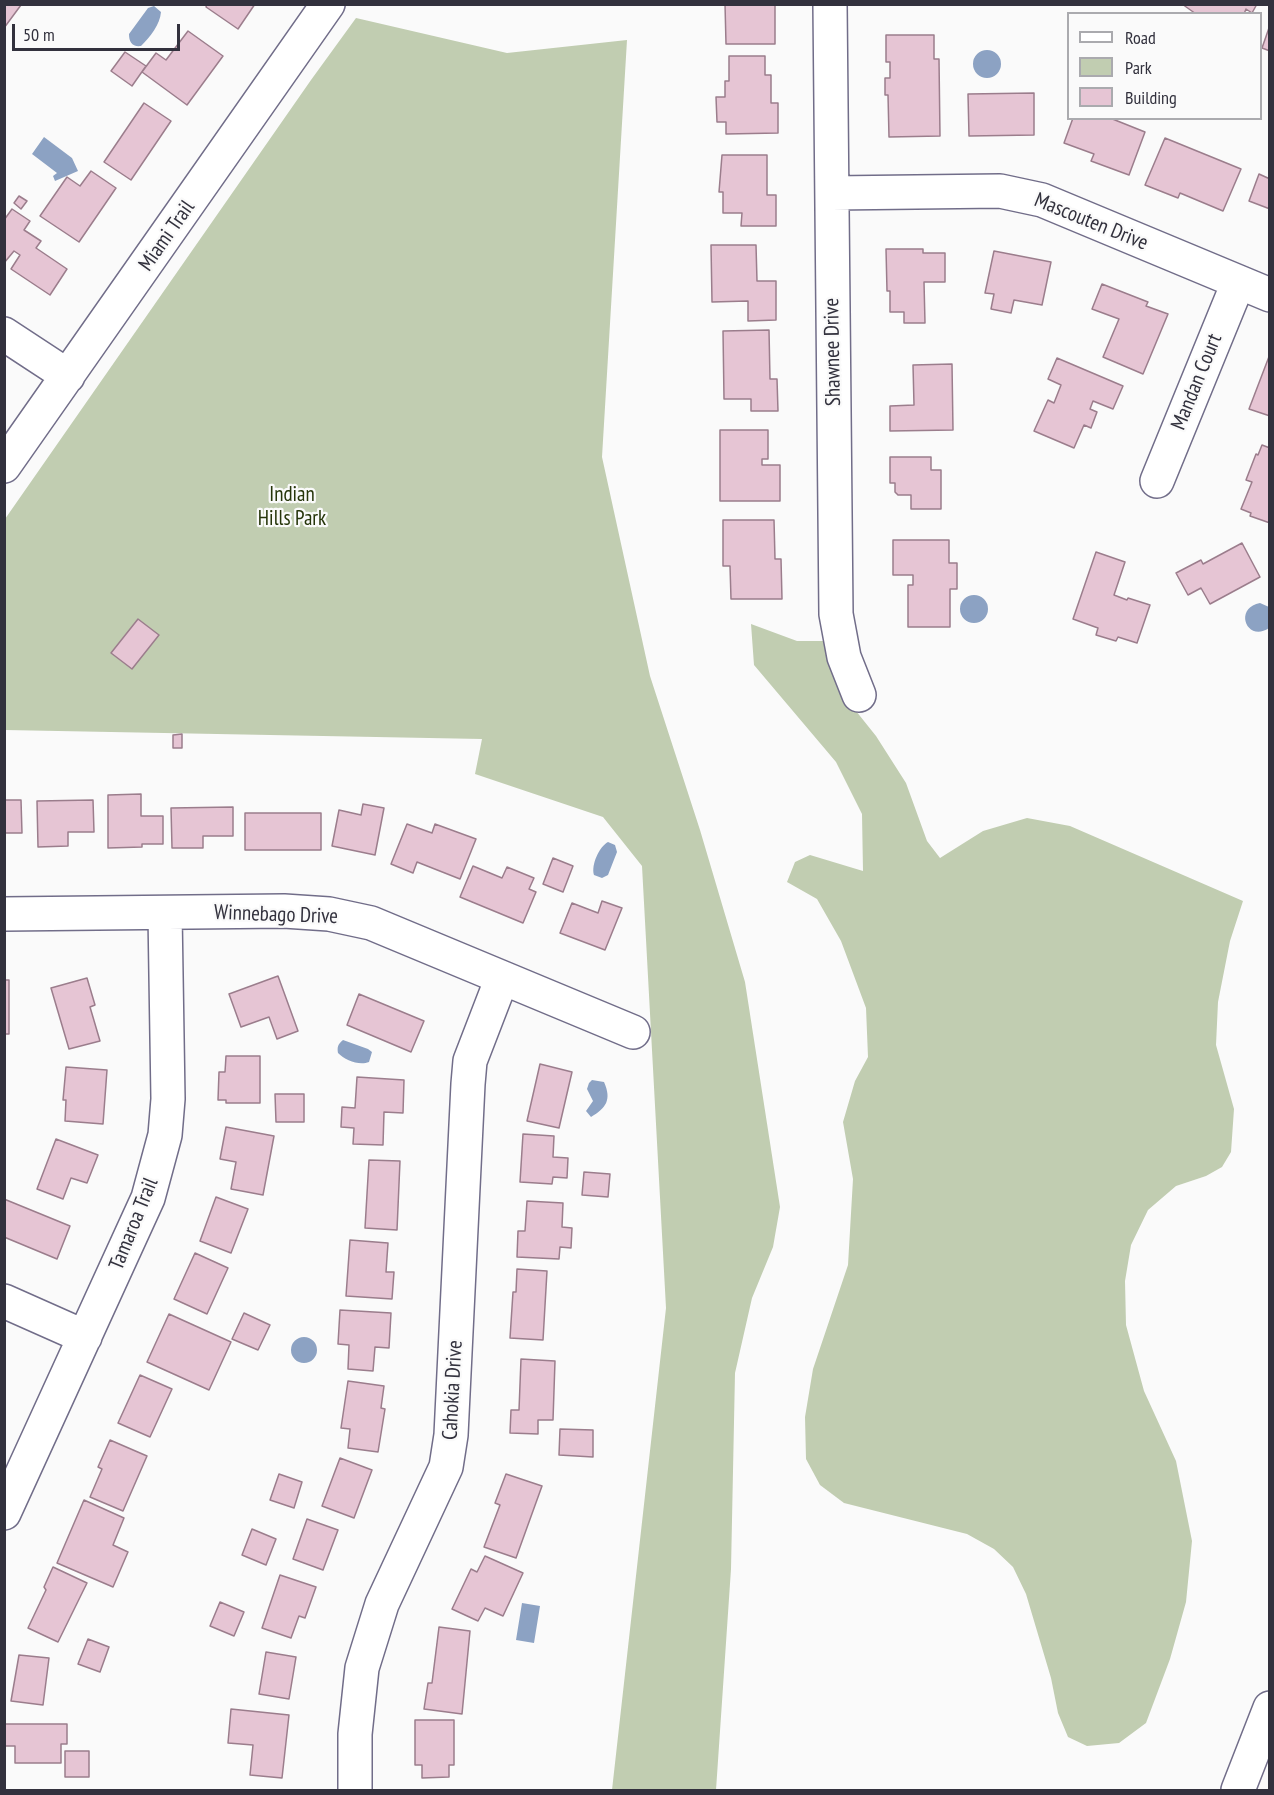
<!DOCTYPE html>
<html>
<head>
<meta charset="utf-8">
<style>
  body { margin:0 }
  #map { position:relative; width:1274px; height:1795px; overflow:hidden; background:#fafafa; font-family:"PT Sans Narrow",sans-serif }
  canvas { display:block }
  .frame { position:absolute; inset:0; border:6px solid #32313d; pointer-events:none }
  .legend { position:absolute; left:1067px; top:12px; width:195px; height:108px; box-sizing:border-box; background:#fafafa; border:2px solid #aaaaae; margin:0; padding:8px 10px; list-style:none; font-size:18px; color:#32313d }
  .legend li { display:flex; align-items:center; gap:12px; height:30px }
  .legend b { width:30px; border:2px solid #aaaaae }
  .scale { position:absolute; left:12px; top:24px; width:168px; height:27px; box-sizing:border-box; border:3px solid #32313d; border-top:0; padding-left:8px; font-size:18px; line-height:21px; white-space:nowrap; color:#32313d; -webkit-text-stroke:4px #fafafa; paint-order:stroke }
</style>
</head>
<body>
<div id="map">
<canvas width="1274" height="1795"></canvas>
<div class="frame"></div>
<ul class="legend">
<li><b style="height:8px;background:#fff"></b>Road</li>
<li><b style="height:16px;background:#c1cdb1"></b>Park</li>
<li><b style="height:16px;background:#e6c5d4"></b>Building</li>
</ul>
<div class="scale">50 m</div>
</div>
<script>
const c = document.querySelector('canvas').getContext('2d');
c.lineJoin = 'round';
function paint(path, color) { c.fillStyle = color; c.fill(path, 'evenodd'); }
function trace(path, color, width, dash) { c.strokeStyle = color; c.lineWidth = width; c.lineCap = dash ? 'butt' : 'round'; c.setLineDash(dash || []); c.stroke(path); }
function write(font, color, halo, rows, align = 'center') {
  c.font = font + ' "PT Sans Narrow",sans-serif'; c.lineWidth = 4.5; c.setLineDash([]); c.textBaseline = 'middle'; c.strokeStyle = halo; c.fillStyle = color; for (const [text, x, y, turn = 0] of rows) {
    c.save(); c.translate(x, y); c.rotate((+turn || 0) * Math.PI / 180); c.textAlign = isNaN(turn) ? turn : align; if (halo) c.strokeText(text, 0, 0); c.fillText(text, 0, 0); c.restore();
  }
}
paint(new Path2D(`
  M356,18l151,35 120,-13 -25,417 48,219 50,154 45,152 35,225 -7,40 -21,51 -17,75 -4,196 -15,221h-104l54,-482 -24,-442 -39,-49 -128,-43 7,-35 -477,-9v-211l306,-439z
  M751,624l46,17h28l23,60 28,35 30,47 21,58 13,17 43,-27 44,-13 43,8 173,75 -13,40 -12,61 -2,43 18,64 -3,43 -9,15 -16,9 -30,10 -28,24 -17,35 -6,36 1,44 18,66 32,70 16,80 -6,61 -16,57 -24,64 -27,20 -32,3 -19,-9 -10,-24 -7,-35 -25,-84 -13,-27 -19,-18 -27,-15 -123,-31 -24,-18 -14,-26 -1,-42 8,-48 35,-104 5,-86 -10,-57 12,-41 13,-24 -2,-49 -25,-67 -24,-42 -30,-17 8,-20 15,-7 53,16 -1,-57 -26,-52 -82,-97z`), '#c1cdb1');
paint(new Path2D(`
  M154,6l7,6c-1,13 -11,25 -20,34 -9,1 -12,-4 -12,-12l19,-26z
  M973 64a14 14 0 1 1 28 0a14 14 0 1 1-28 0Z
  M44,137l28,21 6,13 -23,10 -2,-5 4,-3 -25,-19z
  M960 609a14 14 0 1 1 28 0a14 14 0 1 1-28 0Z
  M1260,603l9,4v21c-22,15 -36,-20 -9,-25z
  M608,842l7,3 2,7 -9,23 -6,3 -8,-3c-3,-10 5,-28 14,-33z
  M343,1040l25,9 4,3 -3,10c-10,4 -24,-2 -31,-9 -1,-6 0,-9 5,-13z
  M592,1080l12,2c8,18 2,26 -13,35l-5,-6 7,-10 -6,-12 2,-6z
  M291 1350a13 13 0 1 1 26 0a13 13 0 1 1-26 0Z
  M522,1603l18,3 -6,37 -18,-3z`), '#8ca2c3');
const building = new Path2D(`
  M4,4l17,1 -17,23z
  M207,4h48l-17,25 -32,-22z
  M725,4h50v40h-49z
  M1182,4h75l-5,9 -6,-4 -2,5h-48z
  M1270,25v26l-8,-3z
  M188,31l35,25 -36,49 -45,-33 14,-19 10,7z
  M886,35h48v24h5l1,77 -51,1 -1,-42h-3v-17h5v-16h-4z
  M125,52l21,14 -14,20 -21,-15z
  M729,56h36v19h6v28h7v30l-52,1v-12h-9l-1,-25h9v-16h4z
  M1034,93v42l-65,1 -1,-42z
  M144,103l27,18 -40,59 -27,-18z
  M1073,118h37l35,14 -16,43 -38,-14 3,-7 -30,-11z
  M1165,138l76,31 -18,42 -43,-18 -2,5 -33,-13z
  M722,155h45v40h9v31h-35l1,-13h-19v-21h-4z
  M91,171l25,17 -37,54 -39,-26 27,-39 13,9z
  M1259,174l11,5v30l-21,-8z
  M19,196l8,5 -6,8 -7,-6z
  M12,209l18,12 -6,9 17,11 -5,7 31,21 -17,26 -39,-26 9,-14 -6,-4 -10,12v-43z
  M711,245h45l1,36h19v39l-28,1v-20l-36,1z
  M886,249h37v4h22v29h-21l1,41h-21v-11h-14v-21h-3z
  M994,251l57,11 -9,43 -28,-5 -3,13 -20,-4 3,-15 -9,-1z
  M1102,284l46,18 -2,4 22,8 -25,60 -40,-17 16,-38 -27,-10z
  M769,330l1,49h7l1,32h-27v-12h-27l-1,-68z
  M1270,354v62l-21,-7z
  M1057,358l66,28 -10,23 -20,-8 -3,8 7,3 -6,16 -7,-3 -10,23 -40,-17 14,-31 6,3 7,-18 -13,-6z
  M952,364l1,66 -63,1v-25l24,-1 -1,-40z
  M720,430h48v29h-6v6h18v36h-60z
  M1262,445l8,3v75l-20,-7 1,-3 -10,-4 11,-27 -6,-2 10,-26 2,1z
  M890,457h41v13h10v39h-30v-14h-13l-3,-3v-9h-5z
  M723,520h51l1,39h6l1,40h-51l-1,-33h-7z
  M893,540h56v23h8v26h-7v38h-42v-42h5v-10h-20z
  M1242,543l18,34 -50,27 -9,-16 -13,7 -12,-22 25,-13 2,4z
  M1096,552l29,10 -11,33 13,5 1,-2 22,7 -13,38 -19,-6 -2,4 -20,-6 2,-7 -25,-9z
  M138,619l21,16 -27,34 -21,-16z
  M182,734v14h-9v-13z
  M141,794v22h22v28h-21v3l-34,1v-53z
  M4,800h17l1,33h-18z
  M93,800l1,32h-26v14l-30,1 -1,-46z
  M363,804l21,4 -9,47 -43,-9 7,-36 22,5z
  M233,807v29h-30v12h-31l-1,-40z
  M245,813h76v37h-76z
  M407,824l25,9 3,-9 41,15 -16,40 -43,-17 -4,11 -22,-9z
  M553,858l20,8 -10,26 -20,-8z
  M473,866l29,12 5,-11 27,11 -5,11 7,3 -13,31 -63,-26z
  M602,901l20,7 -17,42 -45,-17 12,-30 26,10z
  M278,976l20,55 -21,8 -8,-22 -28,10 -12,-33z
  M87,978l8,27 -5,2 10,34 -31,8 -18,-61z
  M4,980h5v54h-5z
  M359,994l65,27 -13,31 -64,-27z
  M226,1056h34v47h-34v-3h-8l1,-28h6z
  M540,1064l32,8 -13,56 -32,-7z
  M66,1067l41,3 -4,54 -38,-3 1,-21h-3z
  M357,1077l47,3 -1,33 -19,-1 -1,33 -30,-1 1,-16 -13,-1 1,-20 13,1z
  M275,1094h29v28h-28z
  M226,1127l48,9 -11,59 -32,-6 5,-27 -16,-3z
  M523,1134l31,2 -1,21 15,1 -1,20 -14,-1 -1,7 -32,-2z
  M56,1139l42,16 -11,28 -16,-5 -8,21 -26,-10z
  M369,1160l31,1 -3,69 -32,-2z
  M584,1172l26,2 -2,23 -26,-2z
  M216,1197l32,12 -17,44 -31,-12z
  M4,1199l66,27 -13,33 -53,-22z
  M527,1201l36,2 -1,24 10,1 -1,20 -11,-1 -1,12 -42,-2 1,-26h7z
  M350,1240l38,3 -2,29h8l-2,27 -46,-3z
  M195,1253l33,15 -21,46 -33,-15z
  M517,1269l30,2 -4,69 -33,-2 3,-46h3z
  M340,1310l51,3 -2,35 -14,-1 -2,24 -25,-2 1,-24 -11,-1z
  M244,1313l26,12 -12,25 -26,-11z
  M169,1314l62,28 -22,48 -62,-28z
  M521,1359l34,2 -2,59h-15v14l-28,-1 1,-23h8z
  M140,1375l32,14 -22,48 -32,-14z
  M348,1381l36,5 -3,22 4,1 -7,43 -30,-4 2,-19 -9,-1z
  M560,1429l33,1v27l-34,-2z
  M110,1440l37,16 -24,55 -33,-14 12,-28 -4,-2z
  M340,1458l32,12 -18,48 -32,-12z
  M279,1474l23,8 -8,26 -24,-8z
  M506,1474l36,12 -26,72 -32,-11 16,-42 -5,-2z
  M84,1500l40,18 -11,27 15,7 -15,35 -56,-24z
  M307,1519l31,11 -15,40 -30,-11z
  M252,1529l24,10 -10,26 -24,-10z
  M485,1556l38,17 -20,43 -18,-8 -7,13 -26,-12 19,-40 6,3z
  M53,1567l34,16 -29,59 -30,-14 18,-38 -2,-3z
  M280,1575l36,12 -11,31 -6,-2 -8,22 -29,-10z
  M220,1602l24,10 -10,24 -24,-10z
  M439,1627l31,4 -8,83 -38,-5 4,-26h4z
  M88,1639l21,8 -9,25 -22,-8z
  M266,1652l30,5 -7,42 -30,-5z
  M19,1655l30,3 -6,47 -32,-4z
  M231,1709l58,6 -7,63 -32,-3 3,-30 -25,-2z
  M415,1720h39v45h-5v12l-27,1v-13h-7z
  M4,1724h63v20h-6v19h-46v-17h-11z
  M65,1751h24v26h-24z`);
paint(building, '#e6c5d4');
trace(building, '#9b7d8c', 1.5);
const minor = new Path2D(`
  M830,4l6,610 8,43 15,38
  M832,193l168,-2 42,9 228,95
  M4,334l64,42
  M4,466l324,-462
  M1157,481l81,-198
  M4,914l280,-3 45,3 42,9 262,109
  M4,1301l81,36
  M4,1513l144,-315 17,-63 3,-36 -3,-186
  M355,1790v-56l7,-66 20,-64 64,-137 5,-32 17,-351 2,-23 32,-83
  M1238,1790l32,-82`);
trace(minor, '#716d89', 36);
trace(minor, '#fff', 33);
write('21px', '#32313d', '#fafafa', [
  ["Mascouten Drive",1091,222,22],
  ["Miami Trail",167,236,-55],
  ["Shawnee Drive",833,352,-91],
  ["Mandan Court",1197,382,-68],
  ["Winnebago Drive",276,915,2],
  ["Tamaroa Trail",134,1224,-68],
  ["Cahokia Drive",453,1390,-87]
]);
write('21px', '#26350a', '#fafafa', [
  ["Indian",292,495],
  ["Hills Park",292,519]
]);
</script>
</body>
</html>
